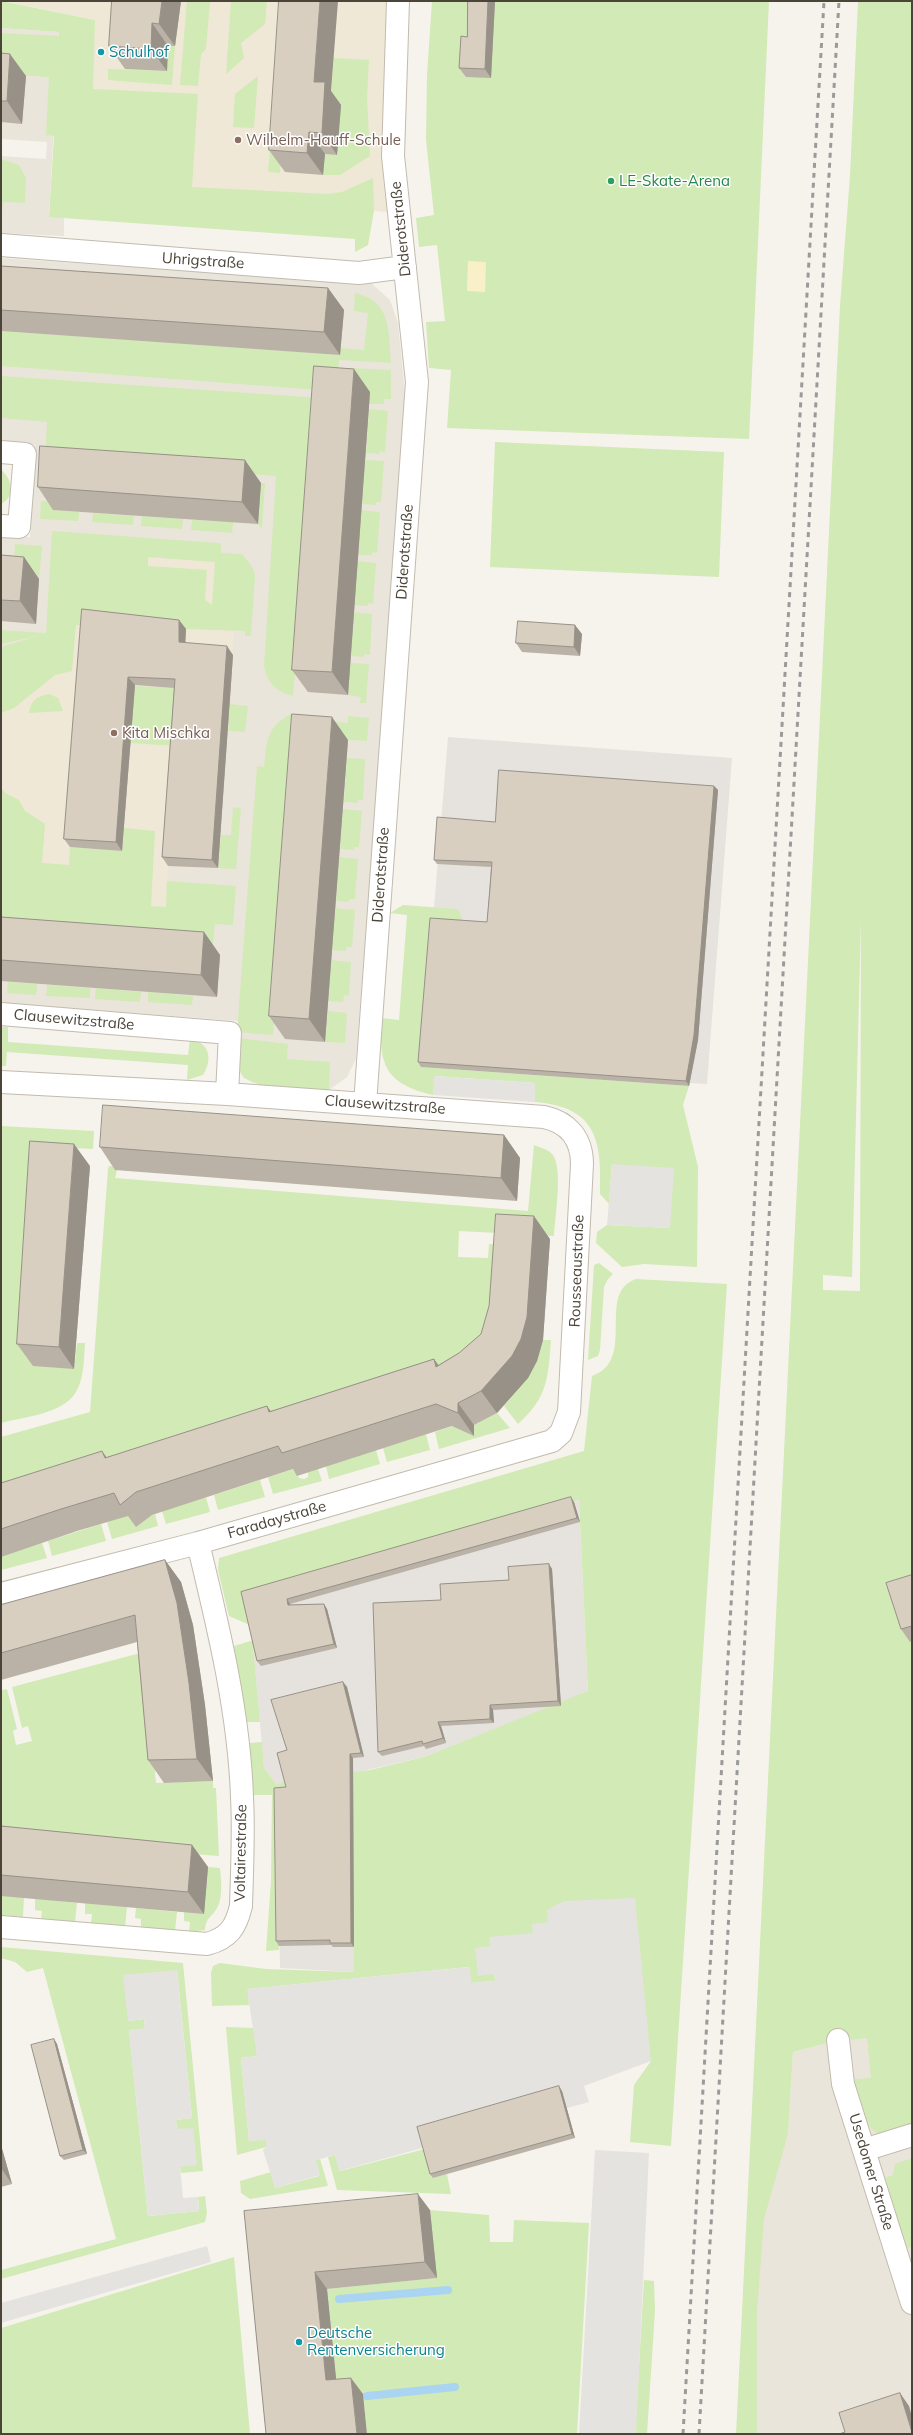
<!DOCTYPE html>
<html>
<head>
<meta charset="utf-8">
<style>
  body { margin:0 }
  #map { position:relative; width:913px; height:2435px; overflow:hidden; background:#f6f3ec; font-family:Mulish,sans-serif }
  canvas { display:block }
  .frame { position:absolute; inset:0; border:2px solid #4b4439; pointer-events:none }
</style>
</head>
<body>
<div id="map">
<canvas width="913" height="2435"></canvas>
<div class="frame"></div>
</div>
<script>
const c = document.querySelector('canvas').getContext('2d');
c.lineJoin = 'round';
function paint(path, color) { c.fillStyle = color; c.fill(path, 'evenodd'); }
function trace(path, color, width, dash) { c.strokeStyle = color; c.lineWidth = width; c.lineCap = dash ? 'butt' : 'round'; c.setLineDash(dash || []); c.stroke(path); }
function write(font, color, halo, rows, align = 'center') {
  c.font = font + ' Mulish,sans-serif'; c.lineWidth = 3; c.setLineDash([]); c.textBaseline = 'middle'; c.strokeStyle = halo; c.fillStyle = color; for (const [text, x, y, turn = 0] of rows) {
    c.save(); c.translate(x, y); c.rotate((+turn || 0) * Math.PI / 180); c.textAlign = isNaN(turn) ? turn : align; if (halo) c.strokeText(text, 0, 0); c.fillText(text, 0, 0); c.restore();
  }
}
paint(new Path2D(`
  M1,28l58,4 -10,184 15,1v19l-63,-3v-77l45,3 1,-17 -46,-3z
  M1,258l370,25 19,17 8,23 7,70 -21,311 -28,355 -9,18 -18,13 -75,-7 -10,-5 -5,-7 -1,-50 -237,-18v-468l29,2 5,-92 -34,-4z
  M912,2021v413h-155v-122l4,-94 27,-84 5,-82z`), '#eae5da');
paint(new Path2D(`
  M448,737l284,21 -25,326 -286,-17z
  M579,1500l9,192 -164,65 -66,15 -5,21 2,179 -75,-4 -3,-183 -13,-17 -11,-123 2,-4 -10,-44z`), '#e6e2dd');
paint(new Path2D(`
  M3,1h387l-3,211 -299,-21 7,-171z
  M63,551l152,11 -5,67 24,2 -16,237 -50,-2 -2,41 -165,-11v-227l55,-16z`), '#efe8d6');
paint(new Path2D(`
  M1,1l94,19 -2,69 105,5 -6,93 136,7 14,-2 31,-14 1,33 -6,34 -13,7v-13l-306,-22 5,-81 -8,-1 3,-58 -48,-3v-41l58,3v-4l-58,-4z
  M187,1h23l-4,48 -5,5 -3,32 -18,-1z
  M231,1h36l-2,23 -24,19 3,15 -18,16z
  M432,1h337l-20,438 -302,-11 4,-58 -22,-2 -3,-46 19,-1 -8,-76 -18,2 -3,-29 18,-3 -8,-75 1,-65z
  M858,1h54v2126c-9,2 -21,7 -31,7 -15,0 -22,-39 -26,-51v-4l16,-1 -4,-40 -16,2 -1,-3 -57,15 -5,82 -24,85 -7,93v122h-21l104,-2128 10,-130zM861,918l-1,373 -37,-1v-15l29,2z
  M168,46h7l-3,39 -64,-5v-11l59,2z
  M334,58l35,2 -2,37 3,59 -30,19h-17l2,-21 13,1 -8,-51z
  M258,76l-4,52 -21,-1 2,-33z
  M271,138h12l-3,35 -12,-1z
  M1,159l18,6 7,13 -1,25 -22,-1 -2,14z
  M355,293c37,8 33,38 36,70l-52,-3 -2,21 -18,9 -318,-24v-35l338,24 1,-7 24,2 4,-37 -14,-2z
  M350,368l41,2v29h-7v5h-15l1,-12 -20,-2z
  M1,376l320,22 -28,298c-18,-5 -25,-12 -29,-30l12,-190 -231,-18 2,-36 -46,-4z
  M369,409l19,2 -3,41 -5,-1 -1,3 -13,-1z
  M495,442l229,10 -5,125 -229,-10z
  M365,460l19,1 -3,41h-5v3l-14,-1z
  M1,470c11,8 15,27 0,34z
  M261,483h4l-3,46 -4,-5z
  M41,501l13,1v8l25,2 -1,9 -38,-2z
  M361,510l19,2 -3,41 -5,-1v3h-14z
  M93,513l41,3 -1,9 -41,-3z
  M142,516l41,3 -1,10 -41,-3z
  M192,520l41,2 -1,11 -41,-3z
  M52,531l165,12 4,1v9l21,1 11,14 2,8 -4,60h-6v-5l-169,-6 -4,46 -17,4 -41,33 -13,5v-63l3,-4 33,-10 -36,8v-14l45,3zM148,557l67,5 -3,43 -7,-5 2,-30 -59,-4z
  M15,544l27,2 -3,33 -26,-2z
  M357,561l19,2 -3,41 -5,-1v3l-14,-1z
  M353,612l19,2 -2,41 -6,-1v3l-14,-1z
  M350,663l19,1 -3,39h-6l1,-6 -13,-2z
  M135,686l46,2 -4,58 -47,-3z
  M50,694l8,4 5,13 -34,2c3,-13 7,-17 21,-19z
  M230,704l18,2 -3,26 -17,-1z
  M291,714h12l-1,10 23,-3 23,2v-7l21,2 -2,23 -59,-4 -14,15 -21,283 -36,-3 20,-266 7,1c3,-26 2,-40 27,-53z
  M347,758l18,1 -2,41h-5l-1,3 -13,-1z
  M1,787l4,6 14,7 6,11 20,13 -3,39 27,2 1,-18 52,4 2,-23 31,3 -4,75 15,1 1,-26 69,5 -3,39 -18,-1 -2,21 -212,-14z
  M233,807l8,1 -5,61 -18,-1 3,-33h10z
  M343,809l19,2 -3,36h-5v3l-14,-1z
  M339,857l19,2 -3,40h-6v3l-13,-1z
  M403,905l53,4 4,3 3,13 -42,142 268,19 -6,19 15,62 -1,100 -53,-3 -22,3 -26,-24 1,-11 10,-7 63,3 -58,-64 -3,40 -9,-10c2,-53 -3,-87 -65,-92v-19l-100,-7 -2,19c-48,-11 -55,-31 -51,-77l17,2 8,-105 -17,-2z
  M335,908l20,2 -3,37h-6v4l-14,-1z
  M331,960l20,2 -2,34 -5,-1 -1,7 -15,-1z
  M8,982l29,2 -1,11 -29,-2z
  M47,985l43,3v10l-44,-2z
  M96,988l45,4 -1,10 -45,-3z
  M148,992l45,4 -1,9 -44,-3z
  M328,1011l19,2 -2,30 -20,-1z
  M1,1027h7v15l180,13 2,-16c20,4 23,20 13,36l-16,5 1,-15 -181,-13 -1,14h-5z
  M238,1038l50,6 -1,15 43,3 -1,28 -62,-2 -23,-10 -8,-14z
  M112,1110l21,2 -18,66 413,33 6,-66c7,3 14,4 19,10 10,15 2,62 1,81l-95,-5 -1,26 30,1 1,-14h8l-6,88 -9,23 -481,143v-61l89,-25 18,-243 1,-3h4l-3,-18z
  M1,1126l93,5 -1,18 -41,-2 22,222 3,-26h8c-1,15 -1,36 -9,49 -13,22 -52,25 -75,31z
  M599,1263l14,11 -5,5 -4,8 -4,63 -2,6 -10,4 6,-95z
  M636,1279l91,5 -56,862 -41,-4 4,-57 17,-24 -103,-139 -11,48 -47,-33 5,44 -24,2 -2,-16 -221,22 1,16 -37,1 -1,-33 2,-7 7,-3 46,6 88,3 -1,-178 -76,-2 2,158 -13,1 5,-70 1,-86h-20l-3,-52 13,-1 2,26 13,17 9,-5 84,-10 54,-13 164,-66 -9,-191 -334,97 7,29 -23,-10 -11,-46 1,-12 365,-107 8,-75c46,-16 3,-83 44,-97z
  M543,1340h8c-3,38 -3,57 -33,84l-14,-18c20,-23 31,-37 39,-66z
  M497,1413l13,15 -71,21 -4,-17 27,-9 12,8v-6z
  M426,1434l4,16 -43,12 -4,-14z
  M376,1450l4,14 -51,15 -3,-13z
  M294,1469l5,9 5,1 4,-2v-5l10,-3 4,12 -49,13 -5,-17z
  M260,1480l5,17 -47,13 -4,-15z
  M206,1497l4,15 -44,12 -4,-13z
  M155,1514l3,12 -46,13 -5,-17 23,-7 12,3z
  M101,1524l5,17 -54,15 -4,-15z
  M42,1543l5,15 -46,12v-14z
  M254,1640l2,4 -3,1 7,77h-14l-12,-76z
  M144,1652l12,131 57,-2v7h3l3,68 -218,-17v-149l6,-1 10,40 -4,2 3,14 16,-4 -4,-15 -6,2 -10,-41z
  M208,1867l12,1c1,12 3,27 -2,38 -5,11 -12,10 -13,24l-16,2 1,-10 -6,-1v-8z
  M1,1895l23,2 -1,20 -22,-2z
  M35,1898l42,5 -2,19 -34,-3 1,-8 -7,-1z
  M85,1903l42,4 -2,20 -34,-4 1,-9h-7z
  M136,1908l41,4 -2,19 -34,-3v-9l-6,-1z
  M1,1947l182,16 20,208 -22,2 -1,-7 16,-1 -19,-36 -1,-9 16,-2 -15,-148 -49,51 16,-2 1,10 -16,1 19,186 51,-5 -1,-14 7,-1 2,17 -2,9 -204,57v-9l115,-31 -73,-271 -16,4 -12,-10 -14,-4z
  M226,2027l29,1 2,28 -16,2 8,83 17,-2v8l-29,8z
  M425,2149l8,29 14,-4 4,20 -114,-4 -9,-33 7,-2 5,16z
  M912,2158v89l-5,1 -22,-70 8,-3 2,-11z
  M320,2159l8,27 -78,13 -9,-6 -1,-12 31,-9 4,16 44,-12 -4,-16z
  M430,2210l59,5 1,27h23l1,-22 75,3 -12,211h-210l-4,-40 -25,3 -11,-108 109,-11z
  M234,2257l16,177h-249v-106z
  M644,2280l10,1 1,30 -8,123h-12z`), '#d2eab5');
paint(new Path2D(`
  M468,261l18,1 -1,30 -18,-1z`), '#f9efc9');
paint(new Path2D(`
  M434,1076l101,7v19l-102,-7z
  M612,1164l62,4 -4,60 -63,-3z
  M635,1898l16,163 -67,25 5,16 -250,69 -4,-16 -19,5 4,15 -45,13 -12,-38 3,-3v-7l-17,1 -8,-83 16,-2 -10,-67 223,-22 1,16 24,-2 -1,-7 -16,2 -3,-28 16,-2 -1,-9 43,-4 -1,-9 16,-2 -1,-12 17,-9z
  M177,1970l15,148 -16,2 1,9 16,-1 4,37 -17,2 3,31 15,-1 1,14 -51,5 -19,-186 16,-2 -1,-9 -16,2 -5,-46z
  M595,2150l54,3 -13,281h-57z
  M207,2246l4,16 -210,61v-20z`), '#e5e3e0');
trace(new Path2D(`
  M339,2299l109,-9
  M367,2396l88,-9`), '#a9d4f2', 8);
const street = new Path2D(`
  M1,245l358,28 46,-6
  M1,452l24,2 -6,73 -18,-1
  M1,1014l229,19 -3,61
  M1,1082l226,12 317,23c24,5 38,22 38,47l-13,248 -8,21 -9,8 -354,102 -197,51
  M365,1104l52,-722 -24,-226 5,-155
  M1,1927l206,17c22,-6 29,-17 34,-38 1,-36 3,-73 1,-109 -3,-86 -24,-171 -44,-254
  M838,2040l5,44 69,219
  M864,2150l48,-15`);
trace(street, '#c2bbae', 24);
trace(street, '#fff', 22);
trace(new Path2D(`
  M683,2434l141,-2433
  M699,2434l140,-2433`), '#9a9a9a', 3, [5, 5]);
paint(new Path2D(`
  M112,1h69l-6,45h-7l-1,25 -42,-2 -16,-23z
  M468,1h27l-4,77 -25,-1 -7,-9 8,-31z
  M1,53l25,23 -4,48 -21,-2z
  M331,91l10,14 -4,50 -12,-1 -2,21 -38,-3 -16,-22z
  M1,266l327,22 16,22 -4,45 -339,-24z
  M370,392l-22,303 -40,-3 -16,-22z
  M261,483l-3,41 -205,-14 -15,-23z
  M1,555l23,2 15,22 -3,45 -35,-3z
  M82,609l97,11 7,9 -1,14 48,12 -15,213 -50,-2 -6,-9 12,-169 -39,-3 -13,166 -52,-4 -6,-8z
  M582,634l-2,22 -58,-4 -6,-9z
  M348,740l-23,302 -40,-3 -16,-23z
  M714,786l4,4 -20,250 -9,46 -268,-19 -3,-5 69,-140 4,-55 -54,-3 -3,-4 61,-38z
  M1,917l203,15 16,23 -3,42 -216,-16z
  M504,1135l16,23 -3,43 -402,-31 -15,-23z
  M90,1166l-16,203 -41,-3 -16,-22z
  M550,1239l-7,101 -6,21 -9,17 -31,35 -23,12v11l-22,-10 -155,50 -4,-7 -141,46 -16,12 -8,-11 -51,15 -76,26v-74l106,-26 164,-46 163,-52 4,6 21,-12 22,-19z
  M574,1502l6,20 -290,82v1l34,-1 3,5 10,39 -76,18 -4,-5 -16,-69z
  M165,1560l16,22 12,43 12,80 8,76 -49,2 -16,-23 -11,-118 -136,38v-75z
  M549,1564l3,5 9,137 -68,4 1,13 -53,3 5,17 -20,6 -2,-3 -42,10 -4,-4 63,-152 68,-20z
  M912,1575v66l-2,1 -9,-13z
  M343,1682l4,5 17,70 -11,1 1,189h-21l-2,-2 -52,1 -3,-5 10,-154 1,-37z
  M1,1826l191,19 16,22 -4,47 -203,-18z
  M54,2039l3,5 30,110 -23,6 -4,-4z
  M562,2091l13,47 -142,40 -3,-4z
  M1,2145l11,39 -11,3z
  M430,2210l7,68 -110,11 9,90 27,15 -97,40 -22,-223z`), '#bab2a6');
paint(new Path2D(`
  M162,1h19l-6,45 -16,-22z
  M320,1h18l-7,90 10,14 -4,50 -15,-22 -8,-51z
  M488,1h7l-4,77 -6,-9z
  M152,23l16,23 -1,25 -16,-22z
  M10,54l16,22 -4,48 -15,-23z
  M309,132l16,22 -2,21 -16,-22z
  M328,288l16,22 -4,45 -16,-23z
  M354,369l16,23 -22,303 -16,-23z
  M245,460l16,23 -3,41 -16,-22z
  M24,557l15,22 -3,45 -16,-23z
  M179,620l7,9 -1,22 -6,-9z
  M575,625l7,9 -2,22 -6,-9z
  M227,646l6,9 -15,213 -6,-8z
  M128,677l7,8 -13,166 -6,-9z
  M332,717l16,23 -23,302 -16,-23z
  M714,786l4,4 -20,250 -9,46 -3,-5z
  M204,932l16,23 -3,42 -16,-22z
  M504,1135l16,23 -3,43 -16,-23z
  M74,1144l16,22 -16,203 -15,-22z
  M534,1216l16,23 -7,101 -6,21 -9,17 -31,35 -16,-22z
  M434,1359l16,22 -14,-14z
  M458,1403l16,22v11l-16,-23z
  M267,1406l16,22 -14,-16z
  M102,1451l16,22 -13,-15z
  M571,1497l3,5 6,20 -3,-4z
  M165,1560l16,22 12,43 12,80 8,76 -16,-22z
  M549,1564l3,5 9,137 -3,-5z
  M287,1599l3,5 1,6 -3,-5z
  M324,1604l3,5 10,39 -3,-4z
  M343,1682l4,5 17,70 -3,-4z
  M490,1705l3,5 1,13 -4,-4z
  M438,1722l3,4 5,17 -3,-5z
  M350,1754l3,4 1,189 -3,-4z
  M192,1845l16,22 -4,47 -16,-22z
  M54,2039l3,5 30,110 -4,-4z
  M559,2086l3,5 13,47 -3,-4z
  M1,2145l11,39 -11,-16z
  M418,2194l12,16 7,68 -12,-16z
  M315,2272l12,17 11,108 -12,-17z
  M351,2378l12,16 4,40h-10z
  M900,2393l9,13 3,11v15z`), '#979187');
const building = new Path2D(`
  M112,1h50l-3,23 -7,-1 -1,26 -42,-3z
  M279,1h41l-6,81h11l-3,51 -13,-1 -2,21 -38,-3z
  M468,1h20l-3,68 -26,-1 2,-32 6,1z
  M1,53l9,1 -3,47h-6z
  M1,266l327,22 -4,44 -323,-22z
  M314,366l40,3 -22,303 -40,-2z
  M40,446l205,14 -3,42 -204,-15z
  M1,555l23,2 -4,44 -19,-1z
  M82,609l97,11v22l48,4 -15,214 -50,-3 13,-178 -47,-2 -12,165 -52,-3z
  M518,621l57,4 -1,22 -58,-4z
  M292,714l40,3 -23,302 -40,-3z
  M499,770l215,16 -20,249 -8,46 -268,-19 12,-144 57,4 3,-34 2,-26 -58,-2 3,-43 58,5z
  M1,917l203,15 -3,43 -200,-15z
  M103,1105l401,30 -3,43 -401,-31z
  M30,1141l44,3 -15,203 -42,-3z
  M496,1214l38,2 -7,101 -6,22 -9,17 -31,35 -23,12v10l-22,-9 -154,49 -4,-7 -142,46 -16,13 -6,-12 -53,16 -60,20v-46l101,-32 3,7 162,-52 2,6 165,-53 2,8 23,-14 22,-19 8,-28z
  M571,1497l6,21 -290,81 1,6 36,-1 10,40 -77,17 -16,-69z
  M165,1560l12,43 12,80 8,76 -49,1 -13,-145 -134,38v-48z
  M549,1564l9,137 -68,4v14l-52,3 5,16 -20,6 -1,-3 -44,11 -5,-149 68,-3 -1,-16 69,-4 -1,-13z
  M912,1575v51l-11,3 -15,-46z
  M343,1682l18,71 -11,1 1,189h-21v-3l-54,1 -2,-153 12,-1 -9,-34 10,-3 -16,-50z
  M1,1826l191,19 -4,47 -187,-17z
  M54,2039l29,111 -23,6 -29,-111z
  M559,2086l13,48 -142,40 -13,-47z
  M418,2194l7,68 -110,10 11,108 25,-2 6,56h-91l-22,-223z
  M900,2393l12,39v2h-73l6,-2 -6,-19z`);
paint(building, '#d8cfc1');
trace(building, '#979187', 1);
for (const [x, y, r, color] of [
  [101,52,4,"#0f9aa8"],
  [238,140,4,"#8d6e63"],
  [611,181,4,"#2e9e5b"],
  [114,733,4,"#8d6e63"],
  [299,2342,4,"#0f9aa8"]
]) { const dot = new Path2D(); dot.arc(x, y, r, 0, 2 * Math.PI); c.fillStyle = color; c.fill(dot); trace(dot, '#fff', 1.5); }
write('15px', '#0d838f', '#fff', [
  ["Schulhof",109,52],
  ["Deutsche",307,2333],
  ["Rentenversicherung",307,2350]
], 'left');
write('15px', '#785e54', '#fff', [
  ["Wilhelm-Hauff-Schule",246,140],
  ["Kita Mischka",122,733]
], 'left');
write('15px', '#27864d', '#fff', [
  ["LE-Skate-Arena",619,181]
], 'left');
write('15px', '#4b4439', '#fff', [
  ["Diderotstraße",401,229,-96],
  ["Uhrigstraße",203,261,4],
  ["Diderotstraße",405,552,-86],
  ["Diderotstraße",381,875,-86],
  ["Clausewitzstraße",74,1020,5],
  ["Clausewitzstraße",385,1105,4],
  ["Rousseaustraße",577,1271,-88],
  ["Faradaystraße",277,1520,-16],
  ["Voltairestraße",241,1853,-89],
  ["Usedomer Straße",871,2172,73]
]);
</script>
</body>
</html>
